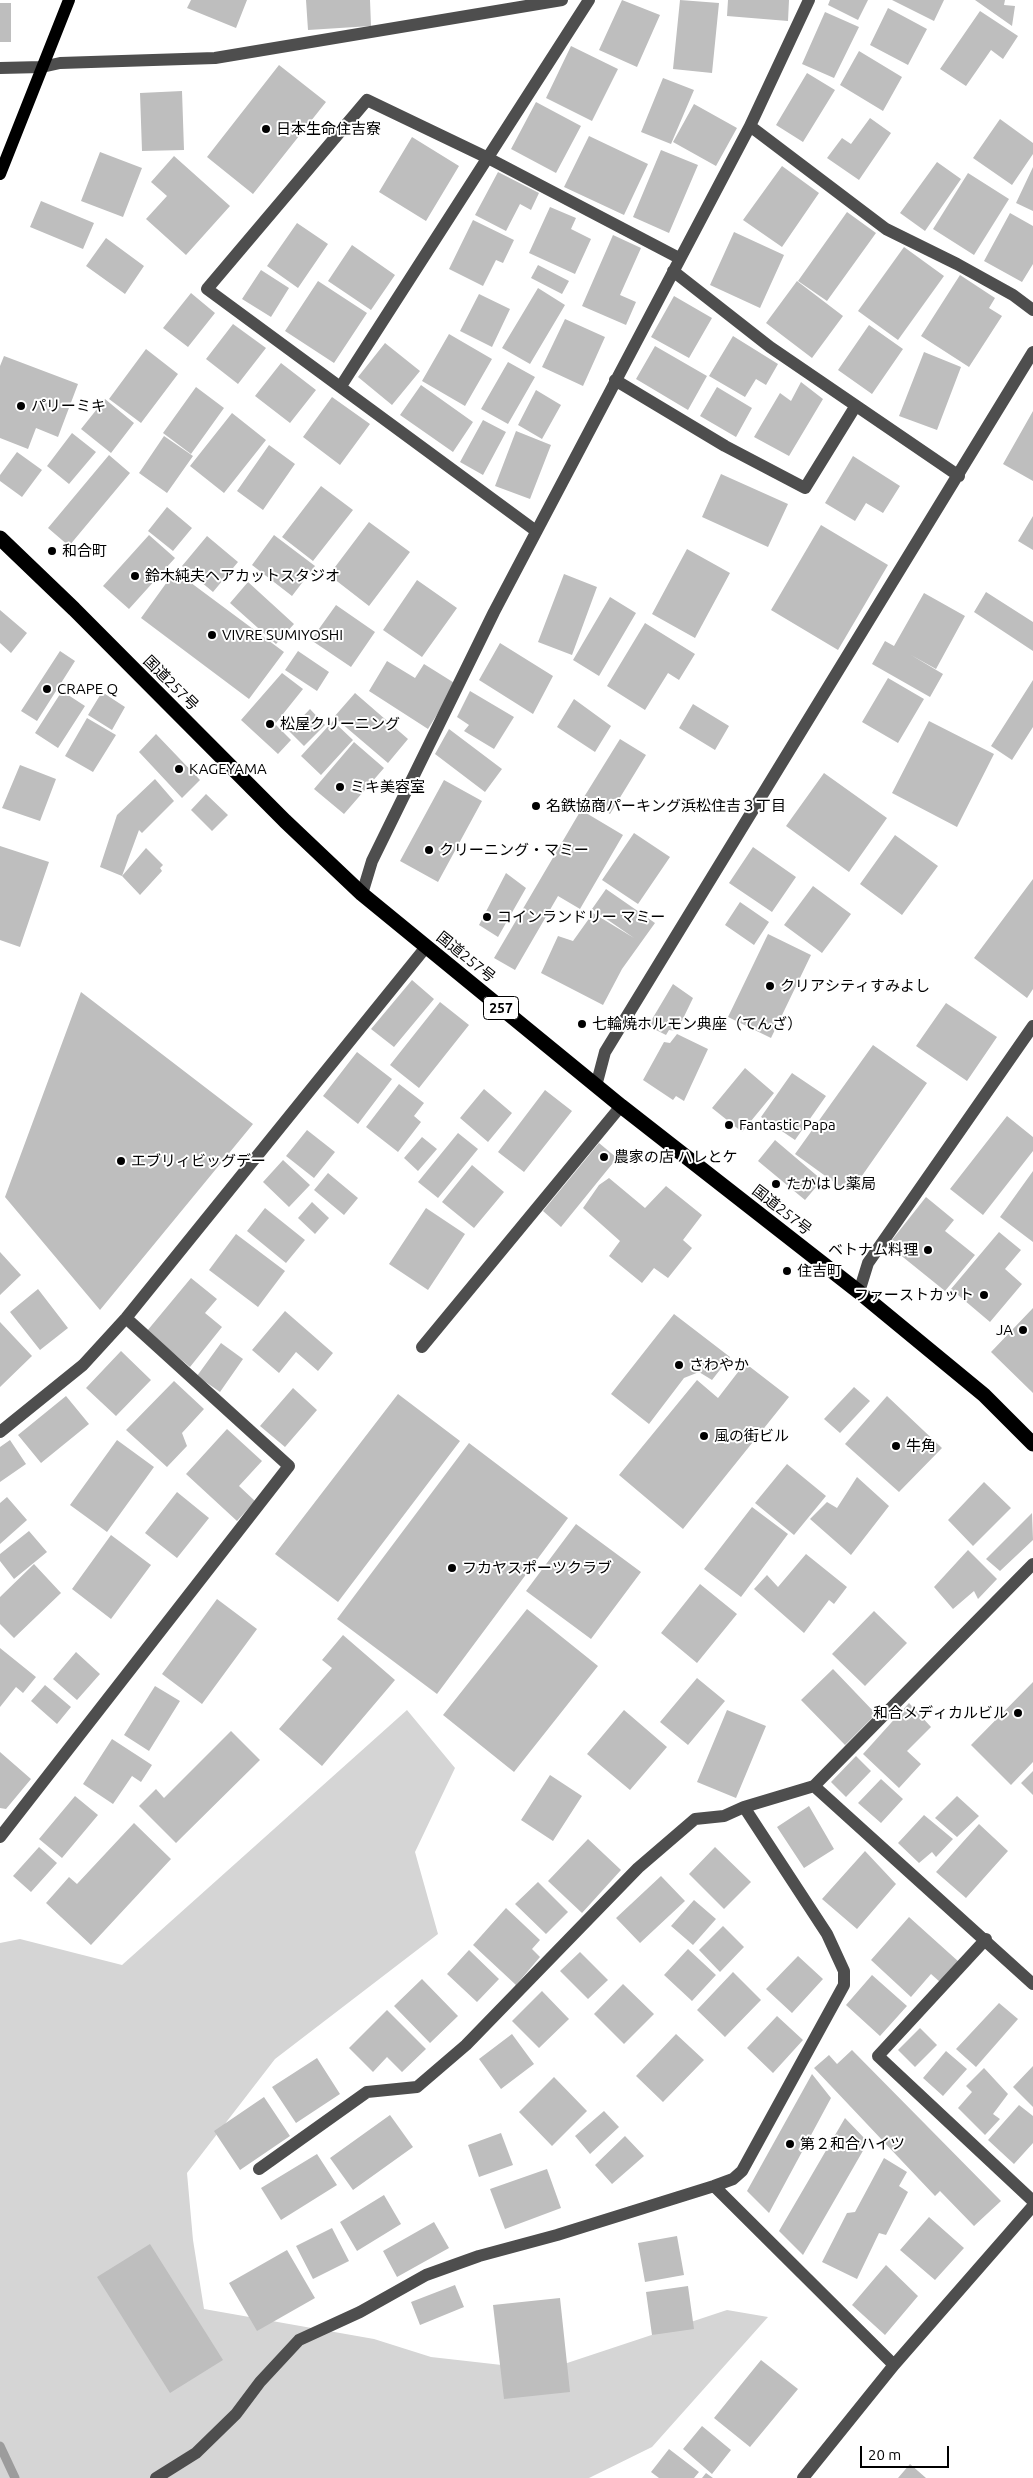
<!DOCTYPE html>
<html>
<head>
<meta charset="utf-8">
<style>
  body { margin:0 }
  #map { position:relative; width:1033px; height:2478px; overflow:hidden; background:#fff; font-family:Ubuntu,sans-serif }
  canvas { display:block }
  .scale { position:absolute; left:860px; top:2446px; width:89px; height:22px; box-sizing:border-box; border:2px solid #000; border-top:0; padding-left:6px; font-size:15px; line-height:18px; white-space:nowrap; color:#000; -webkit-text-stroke:4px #fff; paint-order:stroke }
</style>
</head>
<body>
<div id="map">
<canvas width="1033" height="2478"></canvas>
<div class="scale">20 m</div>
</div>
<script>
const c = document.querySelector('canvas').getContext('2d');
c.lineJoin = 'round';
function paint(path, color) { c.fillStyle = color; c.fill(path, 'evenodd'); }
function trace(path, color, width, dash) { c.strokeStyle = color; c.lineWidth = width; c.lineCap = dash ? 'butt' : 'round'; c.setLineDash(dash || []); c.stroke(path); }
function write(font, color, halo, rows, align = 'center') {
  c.font = font + ' Ubuntu,"Noto Sans JP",sans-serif'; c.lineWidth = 4; c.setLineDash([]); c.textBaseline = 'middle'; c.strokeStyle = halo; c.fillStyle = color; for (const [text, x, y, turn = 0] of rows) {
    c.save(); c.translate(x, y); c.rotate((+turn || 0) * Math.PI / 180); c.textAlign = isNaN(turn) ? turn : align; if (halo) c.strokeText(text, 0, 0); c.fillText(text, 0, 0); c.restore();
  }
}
paint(new Path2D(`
  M407,1710l48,58 -40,84 23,82 -163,125 -88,114 6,67 11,69 170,30 57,18 115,13 181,-60 41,7 -116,130 -63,31h-589v-535l20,-4 102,26z`), '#d5d5d5');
trace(new Path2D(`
  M0,2446l15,32`), '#9c9c9c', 9);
paint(new Path2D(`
  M191,0h56l-11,28 -49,-20z
  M306,0h64l1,26 -63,4z
  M622,0l38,15 -23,52 -38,-17z
  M680,0l39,3 -7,70 -39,-4z
  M728,0h61l-1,21 -61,-5z
  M830,0h38l-10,20 -30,-15z
  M892,0h52l-10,21z
  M975,0h30l-1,5 11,1 -3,20z
  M0,3h11v39h-11z
  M888,8l39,21 -19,36 -38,-20z
  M980,11l38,25 -15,23 -12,-9 -25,36 -26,-17z
  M825,12l34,15 -25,51 -32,-14z
  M571,46l47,23 -26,52 -46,-23z
  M859,51l43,26 -19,34 -43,-26z
  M279,65l47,37 -73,92 -46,-37z
  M807,73l28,17 -32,52 -27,-17z
  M663,78l31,12 -23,54 -30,-12z
  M182,91l2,59 -42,1 -2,-58z
  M536,102l45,24 -25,47 -45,-24z
  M694,104l43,24 -21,38 -43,-24z
  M870,118l21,15 -32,47 -32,-22 15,-20 9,6z
  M1000,119l33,24v11l-21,31 -39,-27z
  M589,136l59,28 -24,51 -60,-28z
  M412,137l47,29 -33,55 -47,-29z
  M661,150l37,15 -29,68 -36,-16z
  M100,152l42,16 -19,49 -42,-16z
  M174,156l56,50 -44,49 -40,-36 21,-23 -16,-14z
  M937,162l24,17 -36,52 -25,-18z
  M782,166l37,27 -37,54 -39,-27z
  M1033,167v44l-17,-8z
  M498,172l41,21 -8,17 -11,-6 -14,27 -31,-16z
  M968,173l41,26 -35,56 -41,-26z
  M41,201l53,22 -11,26 -53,-22z
  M550,207l26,11 -5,11 20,10 -16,35 -46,-21z
  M847,212l29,21 -49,68 -29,-20z
  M1010,213l23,13v38l-11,18 -38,-21z
  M473,220l41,20 -11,23 -7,-3 -13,26 -34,-17z
  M297,223l31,21 -30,44 -31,-22z
  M734,232l50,23 -24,53 -50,-23z
  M613,235l28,13 -21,47 16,7 -10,23 -44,-19z
  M106,238l38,28 -19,28 -39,-28z
  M352,245l43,30 -24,35 -43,-29z
  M904,247l40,29 -46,64 -40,-29z
  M538,265l31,16 -7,13 -31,-16z
  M261,270l28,18 -18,29 -29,-18z
  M960,275l35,23 -6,10 13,8 -33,51 -48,-31z
  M318,281l49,32 -33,50 -49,-32z
  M797,281l46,35 -31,42 -46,-35z
  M538,288l27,17 -35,59 -28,-16z
  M191,293l24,20 -27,34 -25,-19z
  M479,294l31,15 -18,38 -32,-16z
  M674,296l38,22 -23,40 -38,-21z
  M565,319l40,18 -22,49 -41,-19z
  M233,324l33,24 -28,36 -32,-25z
  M869,325l34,24 -31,45 -34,-24z
  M449,334l43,25 -27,47 -43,-25z
  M733,336l45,28 -12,21 -10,-6 -11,18 -36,-21z
  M385,343l35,28 -28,34 -34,-28z
  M655,346l52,30 -19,34 -52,-31z
  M146,349l32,25 -37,49 -32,-24z
  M924,352l37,15 -24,63 -38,-14z
  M4,356l74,28 -20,53 -22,-9 -8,21 -28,-11v-72z
  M508,362l27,15 -27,47 -27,-15z
  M281,363l35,27 -26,33 -35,-27z
  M801,382l22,17 -34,57 -35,-19 26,-44 11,8z
  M421,385l52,37 -20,30 -53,-37z
  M196,387l28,21 -33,46 -28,-21z
  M717,387l35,21 -16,29 -36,-21z
  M536,390l25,15 -19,34 -24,-14z
  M332,397l38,27 -30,41 -37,-28z
  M105,399l29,24 -23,30 -30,-24z
  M1033,411v70l-30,-17z
  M232,413l34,27 -42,53 -34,-27z
  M483,420l23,12 -23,43 -23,-13z
  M516,431l35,14 -21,54 -35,-13z
  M72,433l24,19 -27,32 -22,-18z
  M164,436l29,20 -26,37 -28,-20z
  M269,445l26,19 -32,46 -26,-19z
  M17,452l25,18 -20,27 -22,-16v-6z
  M109,455l21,18 -61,73 -21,-18z
  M853,456l47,30 -17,27 -17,-10 -11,18 -30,-18z
  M721,474l67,30 -20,43 -66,-30z
  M321,486l32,24 -40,51 -31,-24z
  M167,507l25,21 -19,23 -25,-20z
  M1033,516v34l-15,-9z
  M369,522l41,30 -41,54 -40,-31z
  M821,525l67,40 -50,85 -67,-40z
  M149,535l26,23 -46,51 -26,-23z
  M274,535l41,31 -23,30 -40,-31z
  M207,536l31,26 -25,30 -31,-26z
  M687,549l43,24 -35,65 -43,-24z
  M175,571l109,81 -35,47 -108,-81z
  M564,574l33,13 -25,68 -34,-13z
  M417,580l40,28 -35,49 -39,-27z
  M248,582l46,42 -18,20 -46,-41z
  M986,592l47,30v29l-59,-39z
  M924,593l41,23 -29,53 -25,-14 32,19 -13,23 -58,-33 13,-23 9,5z
  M610,597l26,16 -37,63 -26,-16z
  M336,605l39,27 -24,35 -40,-27z
  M0,610l27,23 -16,20 -11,-10z
  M645,623l50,31 -16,26 -11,-7 -23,37 -38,-24z
  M500,643l53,33 -20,38 -54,-34z
  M60,651l15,10 -38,60 -16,-10z
  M298,651l31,21 -12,19 -32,-21z
  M387,661l28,17 9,-14 32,20 -28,45 -59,-38z
  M282,673l21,16 -28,35 16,16 -13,14 -37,-34z
  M888,678l36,21 -26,44 -36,-21z
  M1033,680v47l-21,33 -21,-14z
  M62,691l23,15 -27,42 -23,-15z
  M470,691l44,26 -20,32 -30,-18 5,-6 -12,-8z
  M102,692l23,15 -13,23 -24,-15z
  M355,693l53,46 -20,24 -54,-46z
  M574,699l37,27 -16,26 -38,-25z
  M693,704l36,22 -14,24 -36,-22z
  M310,709l15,16 -21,21 -15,-15z
  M87,718l29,17 -23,37 -28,-16z
  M333,721l20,19 -32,35 -20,-19z
  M929,721l65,33 -37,73 -65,-34z
  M449,729l53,40 -17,23 -50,-38z
  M156,734l44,46 -18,18 -43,-46z
  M620,739l26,16 -36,59 -26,-17z
  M354,742l30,26 -40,46 -30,-25z
  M20,765l36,14 -16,42 -38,-13z
  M824,773l63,45 -38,54 -63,-46z
  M155,779l19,22 -32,32 -3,-3 -17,46 24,-28 17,17 -3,3 2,3 -22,24 -18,-19 -22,-9 17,-52z
  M444,780l38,21 -44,81 -38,-21z
  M206,794l22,21 -16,16 -21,-21z
  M581,810l42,25 -43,74 -22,-13 -43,74 -21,-12z
  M634,833l36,24 -32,47 -36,-24z
  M895,835l43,31 -36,49 -42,-31z
  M0,846l49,16 -29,85 -20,-7z
  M753,847l43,30 -24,35 -43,-29z
  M506,873l20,15 -28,49 -19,-12z
  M1033,879v110l-6,9 -53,-40z
  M813,886l38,28 -29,39 -38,-28z
  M606,889l49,34 -33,46 -19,36 -62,-32 17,-37 15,5 20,-28 41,25 -42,-29z
  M740,902l29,20 -15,23 -29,-20z
  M768,934l43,21 -40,83 -43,-21z
  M412,980l22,19 -40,48 -23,-18z
  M673,984l20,14 -16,33 -8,-1 -3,5 -18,-9z
  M81,992l172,132 -153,186 -95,-113z
  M440,1002l29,23 -50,63 -29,-23z
  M946,1003l51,34 -30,44 -51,-35z
  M677,1034l31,15 -24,52 -8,-5 -3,4 -30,-20 21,-38 6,1z
  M873,1045l54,38 -75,107 -10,-2 -47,-34z
  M357,1052l35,27 -34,45 -35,-28z
  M745,1068l29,25 -32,39 -30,-24z
  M792,1073l34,23 -31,44 -34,-23z
  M399,1084l25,19 -10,13 7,6 -23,30 -32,-25z
  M484,1089l28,24 -24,29 -28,-24z
  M545,1090l27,21 -48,61 -26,-20z
  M1007,1116l26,21v14l-50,64 -33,-26z
  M307,1130l28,22 -21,26 -28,-22z
  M458,1133l20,16 -40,49 -20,-16z
  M422,1137l15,12 -19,22 -14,-13z
  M775,1140l47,40 -17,20 -47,-39z
  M599,1143l18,15 -56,69 -18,-16z
  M283,1160l27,25 -21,22 -26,-25z
  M472,1165l32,27 -30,36 -32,-26z
  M1033,1171v71l-33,-25z
  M328,1173l30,25 -14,17 -30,-25z
  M609,1178l36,30 21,-22 36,29 -19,25 9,8 -24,30 -14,-10 -12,15 -33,-27 11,-15 -37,-33 16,-23z
  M926,1197l28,23 -9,11 30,24 -30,36 -57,-46z
  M312,1202l17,16 -14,16 -17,-16z
  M265,1208l40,32 -19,23 -39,-32z
  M426,1208l39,26 -37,56 -39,-26z
  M999,1232l22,18 -16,19 17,15 -32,38 -39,-33z
  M236,1234l49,37 -27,36 -49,-37z
  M0,1252l21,23 -21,20z
  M191,1278l26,21 -12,14 17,14 -32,40 -43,-36z
  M38,1289l30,39 -28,22 -30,-38z
  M1033,1308v85l-42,-41z
  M285,1311l48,42 -15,18 -22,-19 -17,21 -27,-23z
  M674,1314l56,43 -18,23 -13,-8 -15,6 -35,46 -38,-30z
  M0,1322l32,34 -32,31z
  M221,1343l22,16 -23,33 -23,-16z
  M121,1351l30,29 -35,36 -30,-28z
  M745,1363l44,34 -106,132 -64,-54 78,-95 21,18z
  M174,1381l30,28 -22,24 5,13 -20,21 -41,-37z
  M854,1387l16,14 -30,32 -16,-14z
  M293,1388l24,22 -32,37 -25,-21z
  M398,1394l62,47 -122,161 -63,-48z
  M66,1396l23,28 -48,39 -23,-28z
  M887,1396l55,52 -43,44 -54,-48z
  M227,1429l35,32 -23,25 16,15 -18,20 -51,-47z
  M10,1440l16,24 -26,18v-35z
  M117,1440l37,27 -47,65 -37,-27z
  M469,1443l99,75 -131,176 -100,-75z
  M787,1464l39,32 -32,39 -39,-32z
  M857,1477l32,29 -38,49 -41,-36 17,-17 10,6z
  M984,1482l27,26 -38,38 -25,-26z
  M177,1492l32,26 -32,40 -32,-25z
  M7,1497l20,23 -27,24v-41z
  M752,1507l36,27 -47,63 -37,-28z
  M1032,1513l1,27 -33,31 -14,-12z
  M576,1524l65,48 -50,67 -65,-48z
  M29,1531l18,21 -33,27 -14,-18v-7z
  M111,1535l40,30 -40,54 -39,-30z
  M968,1550l29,29 -19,20 -4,-8 -21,18 -19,-22z
  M806,1554l41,33 -13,17 -5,-4 -25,33 -50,-44 13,-14 11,12z
  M34,1564l27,29 -47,45 -14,-14v-27z
  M700,1584l37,30 -40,49 -36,-30z
  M217,1599l40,30 -55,75 -40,-30z
  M527,1609l71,57 -84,106 -71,-57z
  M874,1611l33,32 -42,43 -33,-32z
  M343,1635l52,45 -73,86 -43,-37 53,-61 -10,-8z
  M0,1648l36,29 -13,16 -7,-6 -16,20z
  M76,1652l24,22 -23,26 -24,-21z
  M833,1669l43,45 -31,31 -44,-45z
  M697,1678l28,23 -37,44 -28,-23z
  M1033,1682v80l-22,23 -40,-40z
  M45,1685l26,22 -14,17 -26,-23z
  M155,1686l25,15 -31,50 -25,-16z
  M909,1703l22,24 -24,24 14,13 -22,24 -36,-34z
  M624,1710l43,37 -37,43 -43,-36z
  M727,1710l39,16 -30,72 -39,-16z
  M231,1731l29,29 -84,83 -37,-37 17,-17 8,9z
  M112,1739l40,26 -11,17 -9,-6 -19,28 -30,-20z
  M0,1752l31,27 -25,30 -6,-1z
  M856,1756l15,15 -25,26 -15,-15z
  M1033,1771v24l-12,-12z
  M550,1775l32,21 -29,45 -32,-21z
  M881,1779l22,20 -22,24 -23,-20z
  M75,1796l23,19 -36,43 -23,-19z
  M957,1796l22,20 -22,21 -22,-19z
  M809,1806l25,43 -30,19 -27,-41z
  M924,1815l29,24 -17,18 -4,-5 -13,11 -21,-20z
  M134,1823l37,36 -80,86 -45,-42 23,-26 8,7z
  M979,1824l29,27 -42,47 -30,-26z
  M588,1839l33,31 -39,43 -34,-32z
  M39,1847l18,16 -26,29 -18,-16z
  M715,1847l36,35 -27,27 -35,-35z
  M865,1851l31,33 -39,45 -35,-30z
  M661,1876l24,25 -45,42 -24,-25z
  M538,1882l30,30 -22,22 -31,-30z
  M694,1900l22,19 -23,26 -22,-19z
  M506,1908l34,32 -8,9 8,8 -24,28 -43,-40z
  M909,1917l50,45 -19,20 -9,-8 -20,23 -40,-37z
  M723,1926l21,21 -24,25 -21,-22z
  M688,1949l28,26 -24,26 -28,-26z
  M469,1950l30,29 -22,23 -30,-28z
  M580,1952l28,28 -20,19 -28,-28z
  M798,1956l25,23 -31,34 -26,-24z
  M733,1972l28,28 -36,37 -28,-27z
  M872,1975l35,31 -27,30 -34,-31z
  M422,1979l36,37 -28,27 -36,-37z
  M623,1984l31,30 -30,30 -30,-30z
  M542,1991l27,28 -30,29 -27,-27z
  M999,2003l19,16 -42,48 -20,-18z
  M387,2010l39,39 -24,23 -15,-15 -14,15 -24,-24z
  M777,2016l26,24 -30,33 -26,-25z
  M920,2028l17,17 -22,22 -17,-17z
  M512,2034l22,30 -33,25 -22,-30z
  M676,2034l28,26 -41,42 -27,-26z
  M852,2050l149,151 -27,25 -34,-35 -5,5 -121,-128 15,-13 8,9z
  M946,2051l21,18 -24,27 -20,-18z
  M317,2058l23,36 -44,29 -24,-36z
  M1033,2066v41l-20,-20z
  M984,2068l24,26 -15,20 7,5 -15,16 -27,-27 14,-16 -6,-6z
  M812,2074l19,24 -62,115 -22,-22z
  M554,2077l33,34 -35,35 -33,-34z
  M264,2097l26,39 -50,34 -26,-39z
  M1019,2105l14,11v27l-19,21 -26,-24z
  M604,2111l15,16 -29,27 -15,-18z
  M390,2115l23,32 -60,43 -23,-32z
  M845,2118l23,24 -65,113 -24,-24z
  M501,2133l12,32 -34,12 -11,-32z
  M625,2136l19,20 -32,28 -17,-19z
  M317,2154l20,31 -56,35 -20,-32z
  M884,2158l23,14 -8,14 9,6 -22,43 -7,-2 -22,46 -35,-17 25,-49 8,-1z
  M547,2169l14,39 -56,21 -15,-40z
  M384,2195l17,29 -44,27 -17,-29z
  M929,2217l35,31 -29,32 -35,-30z
  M434,2222l15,26 -52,29 -14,-26z
  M332,2228l17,33 -36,18 -17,-33z
  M677,2236l7,39 -39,7 -7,-39z
  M150,2244l73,116 -53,33 -73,-116z
  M287,2250l28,48 -58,33 -28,-48z
  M886,2265l32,31 -33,39 -33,-30z
  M455,2285l9,22 -44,18 -9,-23z
  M688,2286l6,43 -42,6 -6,-43z
  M560,2298l10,94 -66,7 -11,-94z
  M761,2360l37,29 -48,58 -36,-29z
  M702,2426l29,24 -19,24 -29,-25z
  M669,2449l30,23 -5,6h-35l-8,-6z
  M910,2464l16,14h-28z
  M706,2473l7,5h-11z`), '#bebebe');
trace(new Path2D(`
  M0,68l42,-1 18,-4 155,-5 347,-58
  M750,126l136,103 71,35 56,31 20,15
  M673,271l97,76 189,129
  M615,380l110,66 80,42 50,-81
  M341,386l248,-386
  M536,531l-329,-242 160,-189 121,58 191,100
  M362,894l10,-33 122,-249 256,-486 59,-126
  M596,1086l9,-34 428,-700
  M859,1292l9,-29 165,-237
  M422,1347l199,-241
  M0,1432l83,-67 43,-47 300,-371
  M1033,1564l-219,222 219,198
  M0,1837l289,-371 -163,-148
  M986,1939l-108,117 155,145
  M259,2169l108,-77 50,-5 49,-42 172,-177 57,-49 29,-3 20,-9 70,-21
  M714,2186l180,179
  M156,2478l40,-25 40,-39 24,-32 39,-42 61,-28 66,-37 53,-19 78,-21 157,-49 19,-7 9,-8 102,-186v-14l-17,-37 -83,-127
  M803,2478l91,-113 139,-159`), '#4e4e4e', 12);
trace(new Path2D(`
  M0,174l69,-174`), '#000', 12);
trace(new Path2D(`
  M0,538l74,71 211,212 77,73 259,212 238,186 125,103 49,49`), '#000', 15);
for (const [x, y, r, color] of [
  [266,129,5,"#000"],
  [21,406,5,"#000"],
  [52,551,5,"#000"],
  [135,576,5,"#000"],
  [212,635,5,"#000"],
  [47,689,5,"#000"],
  [270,724,5,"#000"],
  [179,769,5,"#000"],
  [340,787,5,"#000"],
  [536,806,5,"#000"],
  [429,850,5,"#000"],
  [487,917,5,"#000"],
  [770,986,5,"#000"],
  [582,1024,5,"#000"],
  [729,1125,5,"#000"],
  [604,1157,5,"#000"],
  [121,1161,5,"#000"],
  [776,1184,5,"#000"],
  [928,1250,5,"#000"],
  [787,1271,5,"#000"],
  [984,1295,5,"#000"],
  [1023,1330,5,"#000"],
  [679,1365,5,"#000"],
  [704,1436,5,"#000"],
  [896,1446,5,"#000"],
  [452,1568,5,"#000"],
  [1018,1713,5,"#000"],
  [790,2144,5,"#000"]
]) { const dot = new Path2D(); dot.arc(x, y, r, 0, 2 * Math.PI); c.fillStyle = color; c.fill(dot); trace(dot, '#fff', 2); }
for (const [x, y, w] of [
  [501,1008,35]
]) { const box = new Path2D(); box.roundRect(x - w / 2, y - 11.5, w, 23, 4); c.fillStyle = '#fff'; c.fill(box); trace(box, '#000', 1); }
write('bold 14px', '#000', null, [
  ["257",501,1008]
]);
write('15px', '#000', '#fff', [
  ["日本生命住吉寮",276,129],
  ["パリーミキ",31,406],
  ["和合町",62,551],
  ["鈴木純夫ヘアカットスタジオ",145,576],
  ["VIVRE SUMIYOSHI",222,635],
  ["CRAPE Q",57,689],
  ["松屋クリーニング",280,724],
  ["KAGEYAMA",189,769],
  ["ミキ美容室",350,787],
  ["名鉄協商パーキング浜松住吉３丁目",546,806],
  ["クリーニング・マミー",439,850],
  ["コインランドリー マミー",497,917],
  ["クリアシティすみよし",780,986],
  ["七輪焼ホルモン典座（てんざ）",592,1024],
  ["Fantastic Papa",739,1125],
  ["農家の店 ハレとケ",614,1157],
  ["エブリィビッグデー",131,1161],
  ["たかはし薬局",786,1184],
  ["ベトナム料理",918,1250,"right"],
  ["住吉町",797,1271],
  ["ファーストカット",974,1295,"right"],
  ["JA",1013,1330,"right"],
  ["さわやか",689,1365],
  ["風の街ビル",714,1436],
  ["牛角",906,1446],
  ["フカヤスポーツクラブ",462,1568],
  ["和合メディカルビル",1008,1713,"right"],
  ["第２和合ハイツ",800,2144]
], 'left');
write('15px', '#000', '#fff', [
  ["国道257号",171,683,45],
  ["国道257号",466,957,39],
  ["国道257号",782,1210,38]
]);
</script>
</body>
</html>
